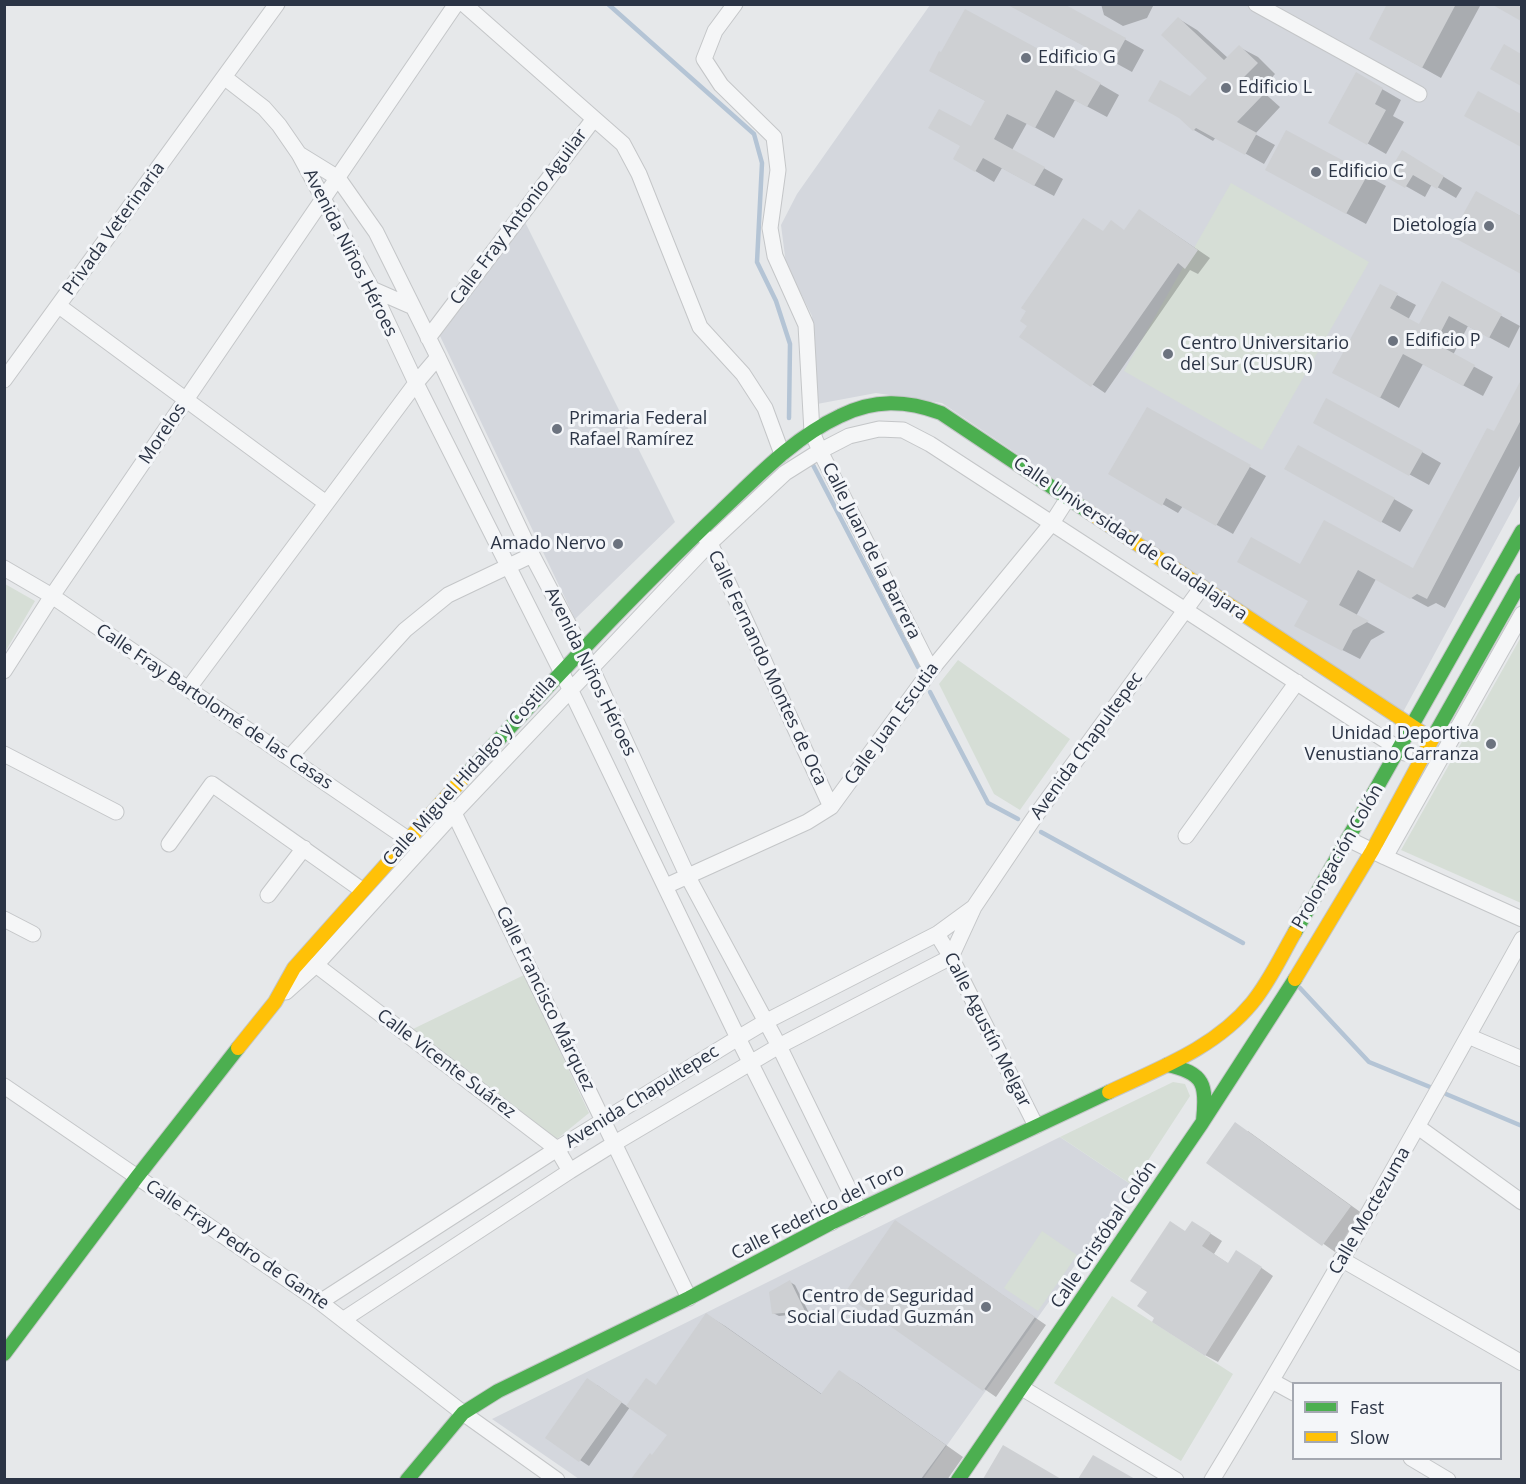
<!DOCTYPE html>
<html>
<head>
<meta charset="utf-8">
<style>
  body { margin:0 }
  #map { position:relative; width:1526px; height:1484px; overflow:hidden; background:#e6e8ea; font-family:"Open Sans",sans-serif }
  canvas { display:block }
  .frame { position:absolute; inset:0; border:6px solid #2b3445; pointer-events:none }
  .legend { position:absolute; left:1292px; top:1382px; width:210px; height:78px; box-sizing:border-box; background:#f4f6f9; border:2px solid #a4a8b1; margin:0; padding:8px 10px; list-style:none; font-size:18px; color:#2b3445 }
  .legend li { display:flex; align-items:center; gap:12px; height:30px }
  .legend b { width:30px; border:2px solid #a4a8b1 }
</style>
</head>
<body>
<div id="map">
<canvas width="1526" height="1484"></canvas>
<div class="frame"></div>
<ul class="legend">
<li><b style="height:8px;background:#4caf50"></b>Fast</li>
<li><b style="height:8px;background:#ffc107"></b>Slow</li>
</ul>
</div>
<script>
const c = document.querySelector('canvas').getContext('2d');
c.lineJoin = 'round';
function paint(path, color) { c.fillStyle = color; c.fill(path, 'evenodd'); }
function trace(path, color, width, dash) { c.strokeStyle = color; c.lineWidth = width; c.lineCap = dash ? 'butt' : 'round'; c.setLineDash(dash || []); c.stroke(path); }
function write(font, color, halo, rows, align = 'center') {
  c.font = font + ' "Open Sans",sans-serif'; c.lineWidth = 6; c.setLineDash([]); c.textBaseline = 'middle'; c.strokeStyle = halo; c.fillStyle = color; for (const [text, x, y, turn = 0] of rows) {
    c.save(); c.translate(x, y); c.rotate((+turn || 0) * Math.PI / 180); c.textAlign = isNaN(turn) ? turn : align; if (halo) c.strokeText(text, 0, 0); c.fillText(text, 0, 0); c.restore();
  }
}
paint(new Path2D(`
  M930,5h591v489l-119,220 -460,-311 -66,-10 -59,11 -5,-88 -26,-52 -5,-39 16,-31z
  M525,222l150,300 -100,97 -135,-283z
  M1060,1137l72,48 -209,294h-344l-87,-60z`), '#d4d7dd');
paint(new Path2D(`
  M1231,183l138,79 -107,188 -138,-79z
  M5,584l30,17 -30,51z
  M1521,637v266l-120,-53z
  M958,660l112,79 -50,71 -26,-16 -55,-110z
  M524,975l65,138 -32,26 -144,-110z
  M1173,1082l12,2 5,12 -58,89 -72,-48z
  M1042,1231l35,24 -39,56 -34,-23z
  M1112,1296l121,78 -52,87 -127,-78z`), '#d6ded6');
paint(new Path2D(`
  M1008,4h53l83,46 -12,22z
  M1101,4h53l-7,14 -24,8 -19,-11z
  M1389,4h87l4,2 -39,72 -52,-29z
  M1179,19l18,11 31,28 11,-11 19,10 17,17 -14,16 19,17 -25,27 20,11 -11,19 -48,-27 -3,4 -19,-11 -13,-12 9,-20 19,-20z
  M1356,74l45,26 -8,16 11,6 -18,32 -56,-32z
  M949,81l151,3 19,11 -12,22 -32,-17 -21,38 -27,-15 -15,27 51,29 -9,17 -52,-28 -8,14 -39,-23 31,-58z
  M1287,132l99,54 -20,38 -81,-44z
  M1421,163l41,25 -6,10 -24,-14 -7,13 -37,-21z
  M1477,193l45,24v56l-50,-27z
  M1151,218l59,40 -12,16 -8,-4 -85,123 -84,-57 83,-104 21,-1z
  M1443,284l77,42 -11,22 -41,-22 -15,29 40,22 -10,19 -60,-32 -24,44 -65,-36 63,-77 19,10 -8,15 12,6z
  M1522,383v79l-77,146 -9,-5 -8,4 -52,-28 -20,37 29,16 -14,8 -11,19 -47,-24 -4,-35 -9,-34 114,4 80,-137z
  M1147,409l119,67 -33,58 -50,-28 -5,7 -68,-39z
  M1333,433l89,19 19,11 -12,22z
  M1305,480l89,19 19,11 -13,22z
  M1248,1131l115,83 -28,38 -127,-90z
  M908,1230l138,95 -50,72 -150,-103z
  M1205,1230l17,11 -8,13 15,10 20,-5 24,17 -55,86 -13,-7 -19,-122z
  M790,1282l5,3 14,28 -30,3 -6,-3z
  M707,1315l18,11 98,69 16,-23 19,11 105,74 -16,23h-314l17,-25 3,1 16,-22 -39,-27 -41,59 -42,-28 50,-53 31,22 29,-21z
  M1003,1447l55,33h-74z
  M1094,1457l38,23h-52z`), '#0003');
trace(new Path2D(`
  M608,4l146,130 8,29 -5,99 19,39 14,43 -1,74
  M813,465l105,202
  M930,692l58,111 30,16
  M1041,832l202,111
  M1300,988l69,74 61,25
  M1446,1094l76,32`), '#b4c4d5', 4.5);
paint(new Path2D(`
  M1006,4h58l62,34 -13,24z
  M1387,4h69l-34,64 -53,-29z
  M1491,4h30v17z
  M965,9l136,74 -14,24 -31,-17 -21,38 -28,-14 -13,25 51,28 -11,19 -51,-28 -8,14 -22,-13 7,-13 -32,-18 11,-19 32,17 14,-25 -56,-30 10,-20 2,1z
  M1178,17l46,43 15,-15 19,18 -15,15 19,18 -25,26 20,11 -12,22 -49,-27 -3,3 -14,-13 -31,-17 12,-21 30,16 17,-18 -46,-43z
  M1504,44l17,10v32l-31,-17z
  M1356,72l27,16 -8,16 11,6 -19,35 -39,-22z
  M1478,91l43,23v33l-57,-31z
  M1286,130l82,44 -22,40 -81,-44z
  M1402,150l42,26 -7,13 -24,-14 -8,13 -19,-11z
  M1476,191l45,25v58l-70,-38z
  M1139,209l59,41 -13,19 -7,-6 -87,124 -72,-50 8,-11 -7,-5 6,-10 -5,-3 62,-90 20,13 8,-11 13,10z
  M1442,281l60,33 -13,24 -40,-22 -14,27 40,22 -12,21 -60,-32 -23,44 -48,-25 48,-89 18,9 -8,15 29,16z
  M1521,380v40l-94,179 -10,-5 -7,5 -52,-29 -19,35 30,16 -16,9 -11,21 -48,-25 14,-25 -71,-39 14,-25 49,27 24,-44 89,48 74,-140 7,3z
  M1326,398l97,53 -14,25 -96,-53z
  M1147,407l104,58 -35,61 -50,-28 -4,8 -54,-32z
  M1298,445l97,53 -14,25 -97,-54z
  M1235,1122l116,84 -29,40 -116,-83z
  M895,1220l140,97 -52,74 -139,-97z
  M1170,1221l15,10 7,-10 19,12 -9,13 26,17 8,-13 26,17 -57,89 -53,-34 2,-4 -17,-12 10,-14 -17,-11z
  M790,1280l15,31 -33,3 -3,-22z
  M706,1313l115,81 18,-24 107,75 -25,34h-290l19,-26 2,2 15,-20 -41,-29 20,-28 10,7z
  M587,1378l35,24 -43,60 -34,-24z
  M1003,1445l58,34h-78z
  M1093,1455l42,24h-57z`), '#ced0d3');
const street = new Path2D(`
  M464,4l159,140 16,30 61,153 43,47 22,34 17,46
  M735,4l-20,27 -11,28 17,26 53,52 4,33 -8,58 5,28 31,69 6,107 8,19 111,219
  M1256,4l163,90
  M224,77l40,31 15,17 20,29 73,135 44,94 155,308 167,347 93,185
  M299,154l39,24 38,54 62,125 94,198 60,114 96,208 91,169 80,164
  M372,289l41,18
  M59,306l267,197
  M428,338l165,-218
  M4,380l273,-376
  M704,536l6,7 121,264
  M4,568l48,28 363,248
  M4,671l48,-75 404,-592
  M188,689l228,-306 22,-26
  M4,754l112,58
  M289,758l116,-128 43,-35 84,-40
  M448,807l6,6 235,485
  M1186,836l111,-154
  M1348,839l37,18 137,62
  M169,844l43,-60 150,106
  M1385,857l137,-243
  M666,886l141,-64 24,-15 100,-137 121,-147 16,-25
  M268,895l36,-47
  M4,919l29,15
  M937,934l14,23 85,169
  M308,966l8,-1 241,184 13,22
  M286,992l30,-27 138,-152 256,-270 75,-70 35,-22 29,-15 30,-7 24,1 27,14 475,309
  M1468,1036l54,23
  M4,1086l316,216 143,111 94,67
  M1418,1127l104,75
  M1341,1259l181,104
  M320,1302l237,-153 181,-111 27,-16 172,-88 37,-27
  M344,1319l226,-148 45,-28 164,-97 172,-89 23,-50 60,-89 168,-231
  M1272,1381l22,12
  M1022,1388l154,92
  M1411,1458l37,22
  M1212,1480c108,-178 209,-359 310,-541`);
const fast = new Path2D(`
  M1435,734l87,-154
  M465,776c83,-90 166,-180 255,-264 37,-35 73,-74 120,-96 34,-17 66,-16 101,-3l148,99
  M1295,932l227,-401
  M1167,1065c38,8 40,20 36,56
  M4,1354l133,-177 101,-129
  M407,1480l56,-67 35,-22 191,-93 142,-75 278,-131
  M958,1480l244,-357 93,-144`);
const slow = new Path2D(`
  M1089,512l335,222
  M1295,979l77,-128 63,-117
  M238,1048l37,-46 19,-34 171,-192
  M1109,1092c51,-24 106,-44 143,-89 18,-22 29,-47 43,-71`);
trace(street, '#c4c6c8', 17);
trace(fast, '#c4c6c8', 16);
trace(slow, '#c4c6c8', 16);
trace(street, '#f5f6f7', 15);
trace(fast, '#4caf50', 14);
trace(slow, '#ffc107', 14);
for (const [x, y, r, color] of [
  [1026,58,6,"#6c737f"],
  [1226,88,6,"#6c737f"],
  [1316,172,6,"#6c737f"],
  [1489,226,6,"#6c737f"],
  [1393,341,6,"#6c737f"],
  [1168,354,6,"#6c737f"],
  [557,429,6,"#6c737f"],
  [618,544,6,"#6c737f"],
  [1491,744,6,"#6c737f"],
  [986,1307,6,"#6c737f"]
]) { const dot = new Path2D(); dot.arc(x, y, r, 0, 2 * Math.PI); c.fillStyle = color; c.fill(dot); trace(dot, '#f4f6f9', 2); }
write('18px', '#2b3445', '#f4f6f9', [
  ["Edificio G",1038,58],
  ["Edificio L",1238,88],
  ["Edificio C",1328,172],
  ["Dietología",1477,226,"right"],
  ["Edificio P",1405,341],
  ["Centro Universitario",1180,344],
  ["del Sur (CUSUR)",1180,365],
  ["Primaria Federal",569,419],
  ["Rafael Ramírez",569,440],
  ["Amado Nervo",606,544,"right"],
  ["Unidad Deportiva",1479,734,"right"],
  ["Venustiano Carranza",1479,755,"right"],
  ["Centro de Seguridad",974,1297,"right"],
  ["Social Ciudad Guzmán",974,1318,"right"]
], 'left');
write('18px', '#2b3445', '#f4f6f9', [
  ["Calle Fray Antonio Aguilar",519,217,-53],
  ["Privada Veterinaria",114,229,-54],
  ["Avenida Niños Héroes",350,253,63],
  ["Morelos",163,434,-56],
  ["Calle Universidad de Guadalajara",1130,539,34],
  ["Calle Juan de la Barrera",871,551,63],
  ["Calle Fernando Montes de Oca",767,668,65],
  ["Avenida Niños Héroes",590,672,64],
  ["Calle Fray Bartolomé de las Casas",214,707,34],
  ["Calle Juan Escutia",892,724,-54],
  ["Avenida Chapultepec",1087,746,-54],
  ["Calle Miguel Hidalgo y Costilla",470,771,-48],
  ["Prolongación Colón",1338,857,-60],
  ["Calle Francisco Márquez",545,999,64],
  ["Calle Agustín Melgar",987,1030,63],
  ["Calle Vicente Suárez",446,1064,37],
  ["Avenida Chapultepec",642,1097,-32],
  ["Calle Moctezuma",1370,1211,-60],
  ["Calle Federico del Toro",818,1212,-27],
  ["Calle Cristóbal Colón",1104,1235,-56],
  ["Calle Fray Pedro de Gante",237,1245,34]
]);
</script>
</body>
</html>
